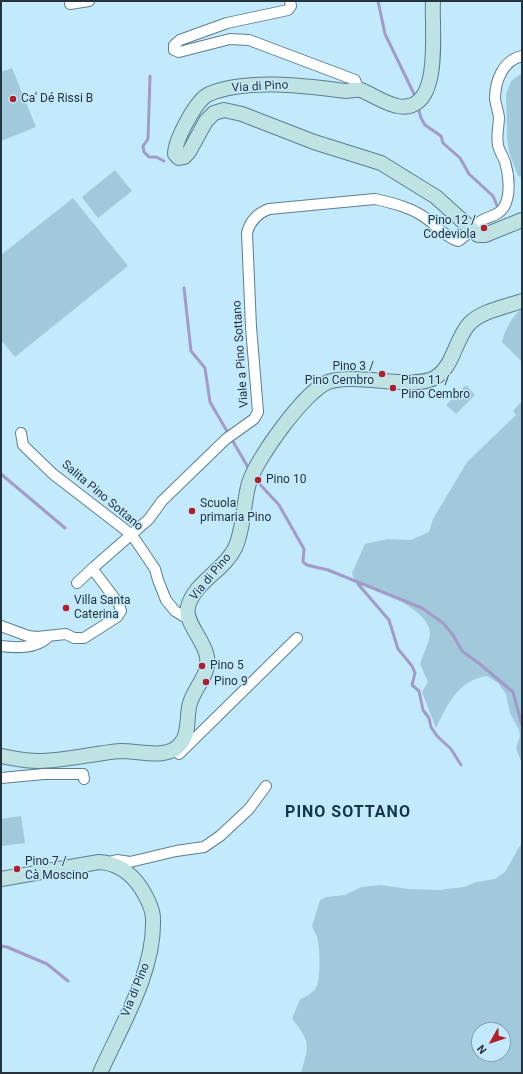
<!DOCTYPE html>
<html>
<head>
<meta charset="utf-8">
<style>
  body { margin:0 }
  #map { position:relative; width:523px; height:1074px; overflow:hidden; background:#c3e9fd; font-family:Roboto,sans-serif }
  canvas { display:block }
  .frame { position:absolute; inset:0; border:2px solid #25343c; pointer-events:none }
  .north { position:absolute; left:471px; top:1022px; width:40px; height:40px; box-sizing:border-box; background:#c3e9fd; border:1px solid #84a1b0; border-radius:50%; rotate:231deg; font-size:11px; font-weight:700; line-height:16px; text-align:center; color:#25343c }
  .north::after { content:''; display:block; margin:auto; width:14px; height:18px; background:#b11f28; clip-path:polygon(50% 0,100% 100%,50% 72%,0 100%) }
</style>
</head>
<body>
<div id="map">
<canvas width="523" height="1074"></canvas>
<div class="frame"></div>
<div class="north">N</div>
</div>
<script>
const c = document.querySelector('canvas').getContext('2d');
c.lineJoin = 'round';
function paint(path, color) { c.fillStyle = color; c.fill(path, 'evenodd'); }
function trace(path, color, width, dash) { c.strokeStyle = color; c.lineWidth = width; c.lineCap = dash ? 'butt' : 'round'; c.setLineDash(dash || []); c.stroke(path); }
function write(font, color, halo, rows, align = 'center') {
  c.font = font + ' Roboto,sans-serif'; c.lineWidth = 3; c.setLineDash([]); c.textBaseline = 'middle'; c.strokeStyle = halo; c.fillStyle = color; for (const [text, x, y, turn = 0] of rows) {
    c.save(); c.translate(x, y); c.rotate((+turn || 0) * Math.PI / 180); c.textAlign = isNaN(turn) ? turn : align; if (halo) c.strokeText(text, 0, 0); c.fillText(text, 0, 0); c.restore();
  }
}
paint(new Path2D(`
  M12,68l24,59 -35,14v-69z
  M522,73v104l-4,-1 -9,-24 -2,-15 -1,-43 5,-13z
  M115,170l17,21 -34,27 -16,-21z
  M73,198l55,68 -113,91 -14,-17v-85z
  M522,308v54l-20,-20c3,-13 10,-25 20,-34z
  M466,385l9,10 -19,19 -10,-9z
  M522,401v363l-6,-16 4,-12 -1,-6 -9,-17 -4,-19 -8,-11 -11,-7c-29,4 -39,28 -51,52l-14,-36 6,-10 -8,-18c3,-9 8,-19 10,-29 3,-25 -58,-48 -76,-56l-2,-6 13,-29 22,-5 24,1 18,-8 4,-13 34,-57 49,-47 -3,-4z
  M21,816l4,27 -24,3v-27z
  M522,842v231h-221c8,-28 10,-31 -9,-54l8,-20c6,-2 12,-6 16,-11 5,-8 4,-42 1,-51 -1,-4 -4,-7 -5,-11l8,-26 6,-3 19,-2 16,-8 19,-2 28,4 31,1 25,-3 12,-5 19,-3 10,-7zM479,1030h24v24h-24z`), '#a2c8dc');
trace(new Path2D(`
  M378,1l7,33 31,64
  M150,76l-2,63 -5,7 1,6 5,5h7l8,4
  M418,106l3,12 4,7 16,11 2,7 17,15 9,16 24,22 6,14
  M184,288l7,63 14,17 5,34 39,67
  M1,474l64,54
  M255,479l24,26 25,44 -1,13 4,3 21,5 94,38 21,15 10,12 9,16 18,13 33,28 9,33
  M358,584l31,36 9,29 14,17 3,7 -3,12 7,6 4,19 6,8 2,9 6,9 14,13 10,16
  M1,946l6,1 40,17 21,17`), '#a29bc8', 3);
const street = new Path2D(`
  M290,1l1,5 -3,4 -61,13 -47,17 -6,5v5l5,2 51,-13 19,1 106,40 4,10
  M70,4l19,-3
  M21,433l2,12 30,29 79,61 23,34 3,11 8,20 9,11 15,9
  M77,583l17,-16
  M1,626l27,10 9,1 29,-3 8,4h10l33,-21 4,-6 -2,-7 -25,-33v-4l55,-48 13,-18 64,-62 28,-20 4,-7 -7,-85 -4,-94c3,-12 11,-20 22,-24l106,-10c18,4 38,9 52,20 10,7 18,18 31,22 8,-4 13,-13 20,-18 8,-7 20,-6 26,-16 7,-12 5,-32 1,-45 -2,-6 -6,-11 -7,-17 -2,-10 1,-19 1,-28 -1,-6 -3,-12 -4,-18 0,-18 8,-39 27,-43
  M1,646c15,2 34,3 46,-8
  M179,754l118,-116
  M1,778l43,-4h39l1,5
  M109,862l8,-2 13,2 46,-11 28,-4 16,-11 29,-27 17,-23`);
const secondary = new Path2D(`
  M433,1c-2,28 11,114 -36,105 -13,-3 -24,-11 -36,-16 -5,-1 -11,1 -15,1 -40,-5 -99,-13 -137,3 -13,6 -34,46 -34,60l4,4 5,-1 5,-5 17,-31 8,-8 10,-3 18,4 72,28 67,21 55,34 42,38h7l37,-15
  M1,756c12,2 24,5 37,5 28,0 56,-8 83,-10 14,0 29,4 42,2 7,-1 14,-4 18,-10 9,-10 5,-27 9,-40 5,-16 20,-29 17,-46 -2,-16 -23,-35 -19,-50 6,-25 36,-36 47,-59 9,-19 8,-44 14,-65 7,-24 56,-92 79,-101 28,-10 87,9 108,-5 18,-12 19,-37 33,-53 12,-13 36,-17 53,-23
  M1,879l98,-17c18,1 32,11 42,26 5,8 12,21 12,31 2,52 -32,107 -53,154`);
trace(street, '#5b7f90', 12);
trace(secondary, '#5b7f90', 16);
trace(street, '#fff', 10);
trace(secondary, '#bfe2e3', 14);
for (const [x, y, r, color] of [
  [13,99,4,"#b11f28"],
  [484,228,4,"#b11f28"],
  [382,374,4,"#b11f28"],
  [393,388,4,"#b11f28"],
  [258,480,4,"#b11f28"],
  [192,511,4,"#b11f28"],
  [66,608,4,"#b11f28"],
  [202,666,4,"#b11f28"],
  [206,682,4,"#b11f28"],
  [17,869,4,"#b11f28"]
]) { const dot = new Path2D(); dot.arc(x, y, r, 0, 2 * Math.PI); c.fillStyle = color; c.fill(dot); trace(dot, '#c3e9fd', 1.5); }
write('12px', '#25343c', '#c3e9fd', [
  ["Via di Pino",260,87,-3],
  ["Viale a Pino Sottano",241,354,-94],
  ["Salita Pino Sottano",102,496,40],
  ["Via di Pino",211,577,-50],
  ["Via di Pino",136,990,-68]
]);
write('12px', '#25343c', '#c3e9fd', [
  ["Ca' Dé Rissi B",21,99],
  ["Pino 12 /",476,221,"right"],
  ["Codeviola",476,235,"right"],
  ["Pino 3 /",374,367,"right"],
  ["Pino Cembro",374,381,"right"],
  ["Pino 11 /",401,381],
  ["Pino Cembro",401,395],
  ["Pino 10",266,480],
  ["Scuola",200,504],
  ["primaria Pino",200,518],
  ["Villa Santa",74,601],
  ["Caterina",74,615],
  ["Pino 5",210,666],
  ["Pino 9",214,682],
  ["Pino 7 /",25,862],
  ["Cà Moscino",25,876]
], 'left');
c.letterSpacing = '1px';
write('bold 16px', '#133545', '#c3e9fd', [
  ["PINO SOTTANO",348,813]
]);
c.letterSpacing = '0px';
</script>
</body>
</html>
